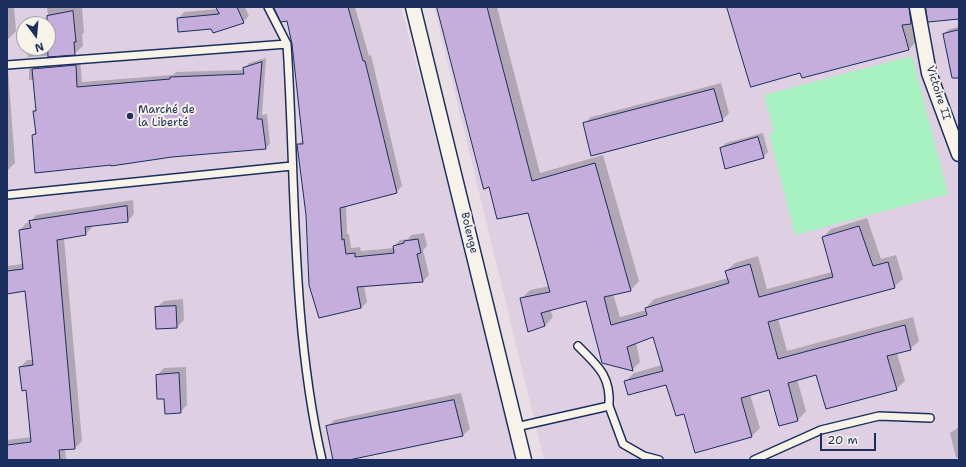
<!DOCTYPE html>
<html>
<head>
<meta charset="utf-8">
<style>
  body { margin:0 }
  #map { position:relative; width:966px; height:467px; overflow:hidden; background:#e8dee4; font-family:"Shantell Sans",sans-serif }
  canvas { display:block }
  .frame { position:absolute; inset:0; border:8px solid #1b2f5e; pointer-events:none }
  .north { position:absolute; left:16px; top:16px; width:40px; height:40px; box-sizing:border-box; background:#f7f3e8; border:1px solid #9fa5b1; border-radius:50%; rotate:164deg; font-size:11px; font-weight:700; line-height:16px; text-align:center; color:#1b2f5e }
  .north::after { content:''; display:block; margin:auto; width:14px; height:18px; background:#1b2f5e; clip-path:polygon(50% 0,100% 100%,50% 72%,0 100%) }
  .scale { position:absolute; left:820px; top:433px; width:56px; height:18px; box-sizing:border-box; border:2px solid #1b2f5e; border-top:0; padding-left:5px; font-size:12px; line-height:14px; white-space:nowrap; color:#1b2f5e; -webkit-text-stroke:3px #f7f3e8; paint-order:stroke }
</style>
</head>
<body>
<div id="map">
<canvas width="966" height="467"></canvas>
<div class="frame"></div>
<div class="north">N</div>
<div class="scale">20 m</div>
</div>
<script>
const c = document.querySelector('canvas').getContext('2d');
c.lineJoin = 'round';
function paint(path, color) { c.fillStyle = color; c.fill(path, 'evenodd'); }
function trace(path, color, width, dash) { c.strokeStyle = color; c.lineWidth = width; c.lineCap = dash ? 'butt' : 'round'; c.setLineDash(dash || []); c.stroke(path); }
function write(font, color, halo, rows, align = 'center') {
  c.font = font + ' "Shantell Sans",sans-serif'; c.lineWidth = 4; c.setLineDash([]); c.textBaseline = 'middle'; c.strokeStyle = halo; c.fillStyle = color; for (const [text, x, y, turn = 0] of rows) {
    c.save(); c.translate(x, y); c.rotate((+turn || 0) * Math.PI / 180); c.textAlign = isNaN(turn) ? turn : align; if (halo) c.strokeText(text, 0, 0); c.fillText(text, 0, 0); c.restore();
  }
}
paint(new Path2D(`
  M7,7h394l120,453h-514zM24,24h24v24h-24z
  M434,7h525v453h-415z`), '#ded0e2');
paint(new Path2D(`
  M912,56l36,138 -153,41 -26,-101 5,-2 -10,-37z`), '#a7f1c0');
paint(new Path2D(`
  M7,7h7l2,24 -9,9z
  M47,7h35l2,25 -2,3 1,11 -9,8 -46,3 -2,-9h22v-24h-7l8,-1z
  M217,7h28l4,9 -6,6 -31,6 -34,-9 6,-7 34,-3z
  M274,7h81l14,49 2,-1 31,131 -6,6 -50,13 1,29h2l2,14 9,-1 1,4 33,-3v-2l6,-6 8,-1 3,-4 13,-2 3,13 -4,4 6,25 -6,6 -59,5 3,16 -6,6 -54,-93 -9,-70 5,-5 -10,-96 -5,-25 -6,2z
  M437,7h60l43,166 63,-18 36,126 -8,9 -18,4 7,23 26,-7v-2l8,-9 74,-21 -2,-7 9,-8 23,-7 9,33 65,-17 -9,-35 8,-8 36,-11 14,41 15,-4 7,24 -9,8 -116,31 9,33 126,-34 6,24 -9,8 -13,4 8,28 -9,8 -79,-15 -20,5 9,32 -8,9 -28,-32 -20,6 10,34 -8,8 -56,16 -11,-39 -18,-29 -41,-3 8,-8 28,-8 -8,-30 -18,7 4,20 -8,8 -45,-70 -37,9 3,8 -8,9 -23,-28 8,-8 20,-4 -21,-74 -39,-26z
  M728,7h181l9,33 -9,9z
  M959,27v31l-15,-24 5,-5z
  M7,56l8,107 -8,8z
  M266,58l-4,57 5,-1 3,30 -5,4 -232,-13 4,-4 -3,-20 3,-2 -3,-29h-5v-11l4,-5 47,-4 2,22 91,-7 3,-3 68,-2 5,-7z
  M721,83l8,30 -7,7 -138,4 7,-7z
  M763,133l5,19 -5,5 -42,-9 5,-5z
  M133,200l1,14 -6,7 -36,4v2l-6,7 -22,4 18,203 -7,7 -10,1 1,11h-59v-20l24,-3 -4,-48 -7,-22 7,-7h7l-8,-70 -19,3v-27l16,-2 -3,-34 6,-7h4l6,-8z
  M183,299l1,21 -7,7 -21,-19 8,-7z
  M186,367l1,38 -7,7 -15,-14 -8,-23 7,-7z
  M461,393l9,36 -7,6 -119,25h-10l-7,-33 7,-7z
  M959,427v30l-3,1 -6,-25z`), '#0003');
const building = new Path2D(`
  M216,7h21l7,16 -31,10 -2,-4 -33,3 -1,-14 42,-4z
  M274,7h74l15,54h2l32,132 -57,15 2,32 2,-1 2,15 9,-1v4l39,-4 -1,-7 11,-3v-2l14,-2 3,14 -4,1 6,28 -66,5 4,21 -42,10 -10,-33 -3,-70 -9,-71h6l-11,-100 -5,-23 -6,1z
  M437,7h50l45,174 63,-18 36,128 -27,6 7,28 36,-10 -2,-7 84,-25 -4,-12 25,-7 9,33 74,-20 -11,-40 37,-11 14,40 15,-4 7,26 -127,34 10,37 127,-34 6,25 -24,6 10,34 -71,19 -10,-34 -28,8 10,38 -19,5 -10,-36 -28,8 11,39 -57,16 -11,-39 -8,2 -10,-31 -38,10 -4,-14 39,-10 -10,-34 -26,10 6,24 -31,-8 -16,-62 -45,12 4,13 -17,6 -8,-34 30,-6 -22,-79 -31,6 -8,-32 -5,2z
  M727,7h182l2,17 -9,1 7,25 -107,28 -2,-5 -49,14z
  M926,7h33v12l-31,3z
  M73,11l3,31h-2l1,13 -27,2 -1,-41z
  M959,30v48h-7l-9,-44z
  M262,62l-5,57h5l4,30 -94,8 -61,9v-1l-76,8 -3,-38 4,-1 -3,-23h3l-4,-42 44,-4 1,22 93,-8v-2l74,-3 -1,-6z
  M714,89l9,32 -132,35 -8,-33z
  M758,137l6,21 -39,11 -5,-21z
  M127,206l1,16 -43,5 1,8 -29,5 18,209 -16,1 1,10h-53v-15l24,-3 -5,-52 -4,1 -3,-24 14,-2 -8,-74 -18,3v-23l16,-2 -4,-39 12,-2 -2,-7z
  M176,306l1,22 -21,1 -1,-22z
  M179,373l2,40 -16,1 -1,-15h-7l-1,-24z
  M454,400l9,36 -114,24h-16l-7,-34z`);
paint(building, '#c6aedc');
trace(building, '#1b2f5e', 1);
const service = new Path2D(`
  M268,7l19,37c9,139 4,280 35,416
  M7,65l280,-21
  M7,195l285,-29
  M609,406l14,38 21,12 15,4
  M516,427l93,-21c2,-30 -11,-40 -31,-60
  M754,460l67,-30 58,-14 51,2`);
const minor = new Path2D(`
  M413,7l111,453
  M917,7l12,66 30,81`);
trace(service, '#1b2f5e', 10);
trace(minor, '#1b2f5e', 17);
trace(service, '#f7f3e8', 7);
trace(minor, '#f7f3e8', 14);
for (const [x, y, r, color] of [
  [130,116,4,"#1b2f5e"]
]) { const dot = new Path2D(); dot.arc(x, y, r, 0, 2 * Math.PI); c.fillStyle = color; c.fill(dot); trace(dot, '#f7f3e8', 1.5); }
write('11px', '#1b2f5e', '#f7f3e8', [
  ["Victoire II",938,93,72],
  ["Bolenge",469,233,76]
]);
write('11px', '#1b2f5e', '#f7f3e8', [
  ["Marché de",138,110],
  ["la Liberté",138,123]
], 'left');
</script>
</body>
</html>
